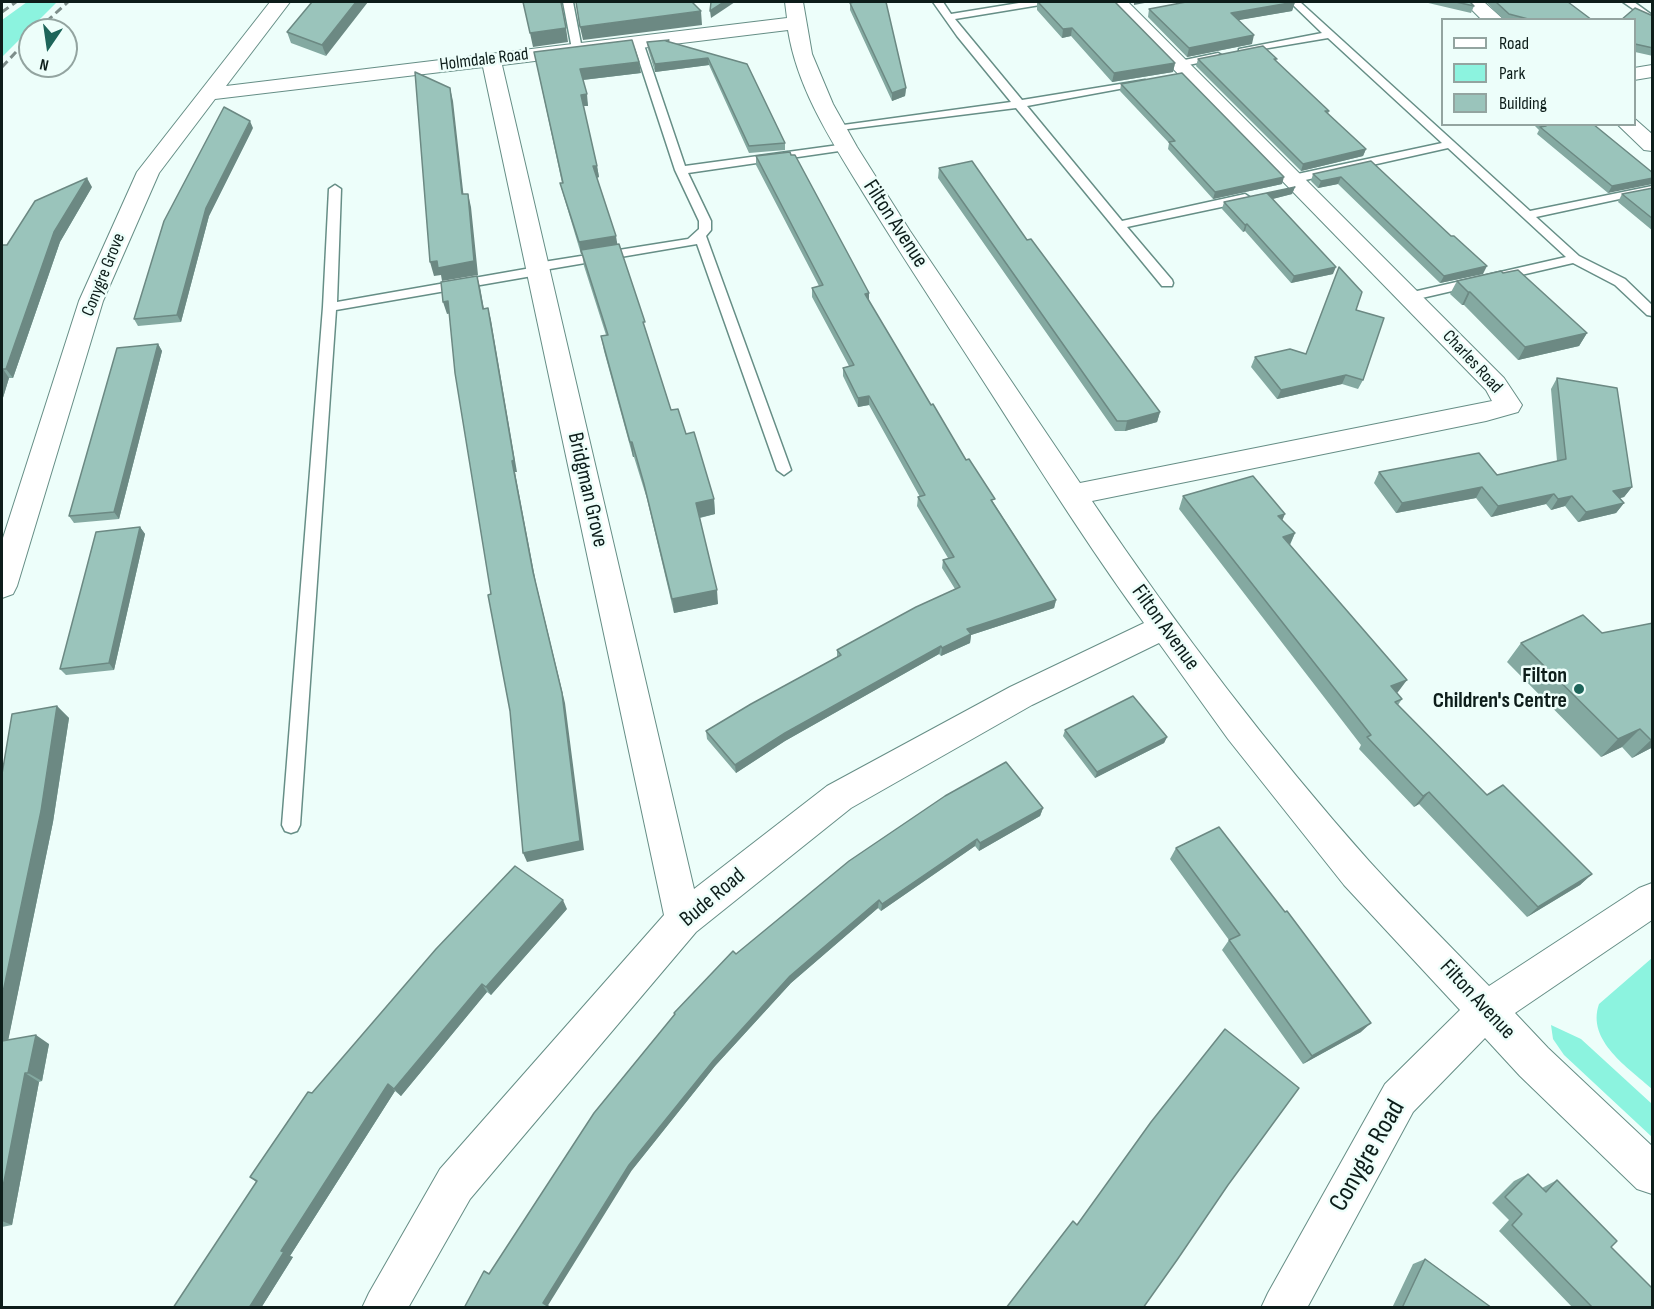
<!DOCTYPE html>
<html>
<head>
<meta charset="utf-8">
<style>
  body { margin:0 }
  #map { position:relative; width:1654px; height:1309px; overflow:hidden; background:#edfefa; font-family:"Sofia Sans Condensed",sans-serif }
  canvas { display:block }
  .frame { position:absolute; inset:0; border:3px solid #0d1d1a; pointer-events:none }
  .legend { position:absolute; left:1441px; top:18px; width:195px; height:108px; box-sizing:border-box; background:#edfefa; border:2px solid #93a4a0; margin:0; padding:8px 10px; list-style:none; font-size:18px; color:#0d1d1a }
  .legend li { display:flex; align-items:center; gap:12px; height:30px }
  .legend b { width:30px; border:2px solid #93a4a0 }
  .north { position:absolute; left:18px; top:18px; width:60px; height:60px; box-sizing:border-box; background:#edfefa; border:2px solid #93a4a0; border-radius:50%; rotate:193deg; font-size:16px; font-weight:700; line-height:24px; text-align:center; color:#0d1d1a }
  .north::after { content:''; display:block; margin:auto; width:21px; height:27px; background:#1e655a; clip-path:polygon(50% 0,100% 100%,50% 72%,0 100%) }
</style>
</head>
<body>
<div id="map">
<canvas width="1654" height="1309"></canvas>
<div class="frame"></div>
<ul class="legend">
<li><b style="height:8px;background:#fff"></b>Road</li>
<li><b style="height:16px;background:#8cf3df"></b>Park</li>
<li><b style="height:16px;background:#9ac4bb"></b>Building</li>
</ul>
<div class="north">N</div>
</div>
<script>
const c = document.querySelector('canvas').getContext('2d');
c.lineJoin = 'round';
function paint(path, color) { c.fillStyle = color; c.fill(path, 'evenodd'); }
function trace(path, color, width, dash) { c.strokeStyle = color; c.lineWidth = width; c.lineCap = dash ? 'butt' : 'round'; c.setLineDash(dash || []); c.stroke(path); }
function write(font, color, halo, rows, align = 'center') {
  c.font = font + ' "Sofia Sans Condensed",sans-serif'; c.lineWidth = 5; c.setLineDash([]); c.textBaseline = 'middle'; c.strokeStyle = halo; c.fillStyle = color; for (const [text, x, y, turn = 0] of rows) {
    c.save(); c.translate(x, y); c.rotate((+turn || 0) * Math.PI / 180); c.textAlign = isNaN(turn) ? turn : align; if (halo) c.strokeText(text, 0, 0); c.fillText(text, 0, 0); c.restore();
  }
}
paint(new Path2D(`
  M27,2h30l-55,55v-37z
  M1652,958v131c-23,-21 -66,-48 -53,-85z
  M1551,1025l30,14 71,65v33l-88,-82 -11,-16z`), '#8cf3df');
const service = new Path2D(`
  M563,2h10l9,47 -1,2 -9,-2z
  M933,2h10l8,12 74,-12h20l-5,3 -85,14 67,81 123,-20 1,2 -5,3 -114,21 95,115 123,-27 6,4 -6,4 -118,25 45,53 1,3 -1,3h-10l-146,-178 -184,23 -2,-2 6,-3 175,-24 -54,-66z
  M1290,2h10l230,209 122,-25v6l-116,25 43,39 46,23 27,26v11l-5,-1 -32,-30 -42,-22 -164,38 -5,-1 -1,-3 1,-3 162,-37 -118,-109 -156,35 -4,-1v-6l154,-33 -114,-105 -89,15v-4l83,-16z
  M1623,2h11l18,13v7z
  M638,39l5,3 42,124 161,-22 6,3 -6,3 -158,23 23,48v9l-5,6 85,234 -7,5 -7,-5 -80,-226 -153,26 -2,4 -4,1 -202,35 -36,515 -3,6 -6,2 -6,-2 -3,-6 41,-518 6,-118 6,-4 6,4 -4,113 194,-34 2,-4 4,-1 151,-24 11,-10v-8l-24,-51 -42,-128z
  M1218,53l5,3 -1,2 -43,9 -5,-3 1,-2z`);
const minor = new Path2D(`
  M270,2h20l-64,84 561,-68 -2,-16h18l9,52 21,50 24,43 53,84 170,252 412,-82 -6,-11 -378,-388h20l376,376 18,27 -4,7 -32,9 -394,80c84,125 177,247 277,360 39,43 80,84 120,125l150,-98 13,-5v37l-137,93 33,35 104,98v48l-15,-5 -117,-113 -35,-38 -72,74 -106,196h-46l7,-15 117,-209 75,-74 -116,-125 -116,-146 -69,-96 -127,62 -181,103 -155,124 -226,267 -62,109h-46l7,-15 71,-124 224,-254 -181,-848 -268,32 -56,74 -56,128 -86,285 -4,8 -11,4v-57l77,-240 58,-129zM788,30c9,57 41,107 71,156 29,48 60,95 90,142 65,99 125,199 195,295l-134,64 -183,99 -133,103 -192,-824z
  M1464,2h20l20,18h-22z
  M1652,65v12l-18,3v-12z
  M1635,119l17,15v17l-8,-1 -27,-26h17z`);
trace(service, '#668e86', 3);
trace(minor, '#668e86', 2);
paint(service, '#fff');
paint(minor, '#fff');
trace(new Path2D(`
  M2,12l14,-10
  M37,30l31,-28
  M2,67l28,-30`), '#7d8e8a', 3, [8, 4.5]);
paint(new Path2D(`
  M312,2l14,54 -35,-13 -4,-11z
  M853,2h33l20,86 -1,8 -13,5 -42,-91v-7z
  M1037,2h78l60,61 -2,9 -61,10 -41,-46 -9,2 -25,-28z
  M1295,2l-3,9 -54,9 14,24 -65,13 -39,-40 1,-8z
  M1424,2h46l4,4 -3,7z
  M1486,2h82l24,18h-88z
  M1653,16v40l-18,-4v-32z
  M669,40v2l78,22 38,79v7l-36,3 -40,-88 -54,7 -7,-23 -1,-7z
  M534,52l107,21 -58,7 5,26h-5l14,60 2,11 -2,1 20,66 30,90 24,76 15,24 28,65 1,15 -15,4 18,86 -44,9 -27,-114 -13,-42h-1l-29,-106 -3,-15 5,-1 -22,-69 -2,-12h-1l-18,-60 -3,-11h2z
  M1198,59l78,3 53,49 -1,3 38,35 -3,7 -62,15 -105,-105z
  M1121,84l161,100 -69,15 -45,-50 1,-6 -49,-52z
  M1533,124h60l60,49 -45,20 -71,-59 2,-4z
  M253,128l-44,88 -28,106 -43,4 -4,-7z
  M756,156l113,145 62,104 125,195 -2,8 -83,27 -1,8 -29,13 -2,-2 -154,87 -49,32 -29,-34 -1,-8 131,-74v-7l118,-61 -13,-21 1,-8 5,-2 -31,-52 1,-9h2l-51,-92 -11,2 -15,-31v-8l6,-2 -37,-69v-9l7,-2 -63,-121z
  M1371,161l80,75 32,38 -43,9 -102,-99 -20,4 -7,-7 2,-7z
  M939,168l88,72 133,172 -3,10 -32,9h-10l-177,-253z
  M92,187l-32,55 -47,136h-4l-7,23v-156h5z
  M1295,187l-3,7 -20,5 61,75 -42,9 -46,-52 -2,1 -21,-23 2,-7z
  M1653,188v43l-35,-29 4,-8z
  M1503,273l84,60 -8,13 -61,14 -54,-55h-2l-12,-11 7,-13z
  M1356,310l7,70 -5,9 -16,-5 -65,15 -26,-32 4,-10 50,-3z
  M158,344l4,7 -43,168 -45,4 -5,-7z
  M1557,378l75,109 -8,10 -4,1 4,5 -8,10 -38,9 -13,-16 -14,4 -5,-6 -55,13 -15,-19 -80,15 -22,-30 5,-11 118,3 60,-14 -6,-72z
  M1183,496l99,24 13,13 -5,12 108,147 -1,1 5,6 -4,6 89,90 105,79 -12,11 -53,32 -108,-113 -5,3 -55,-58 2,-4 -182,-236z
  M140,527l5,7 -31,136 -48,5 -6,-6z
  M1653,623v124l-21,11 -10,-11 -21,10 -94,-95 14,-19 81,-10z
  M57,706l12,12 -16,104 -45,218 41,4 -7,37 -3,1 -27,143 -10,2v-453z
  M1065,730l102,7 -3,6 -69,35 -32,-42z
  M1043,808l-3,8 -61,35 -4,-5 -94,65 -3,-3 -87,75 -76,83 -83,104 -143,104 186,-259 -1,-2 62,-59z
  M1176,848l185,184 -58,32 -81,-114 7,-10 -59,-81z
  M567,909l-76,86 -4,-3 -86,104 -6,-5 -105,165 3,1 -32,51 -5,-126 -6,-5 62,-84z
  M1528,1174l14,14 15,-8 54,67 42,61h-80l-74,-77 10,-11 -17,-17 22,-22z
  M1425,1259l67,49h-100l21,-44z`), '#84a9a1');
paint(new Path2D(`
  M356,2h12l-42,54 -4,-11z
  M724,2h11l-24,16 -1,-7z
  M1134,2h16l-16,3z
  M1295,2l-3,9 -64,11 3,-9z
  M701,11l1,14 -119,15 -3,-13z
  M566,28l2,14 -35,5 -3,-14z
  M1072,28l-1,8 -9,2 1,-9z
  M1254,35l-2,9 -65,13 2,-9z
  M708,58l1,7 -54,7v-8z
  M639,62l2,11 -59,7 -2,-11z
  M1175,63l-2,9 -61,10 2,-9z
  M450,88l3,13 12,107 -3,-14z
  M906,88l-1,8 -13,5v-8z
  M587,94l1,12h-5l-2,-11z
  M250,121l3,7 -44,88 -28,106 -4,-7 29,-107z
  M1366,149l-3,7 -62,15 2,-7z
  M593,166h4l2,11 -4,1z
  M1284,177l-2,7 -69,15 2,-7z
  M1341,177l-3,7 -20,4 3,-7z
  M87,178l5,9 -32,55 -47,136 -7,-9 48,-137z
  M1653,178v6l-45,9 4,-7z
  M1295,187l-3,7 -27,7 2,-8z
  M468,194l3,13 7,68 -36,6 -1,-6 -7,1 -4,-14z
  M1247,224l-2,7 -2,1 2,-7z
  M616,236l2,12 -37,6 -2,-12z
  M1487,266l-4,8 -43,9 4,-7z
  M1336,267l-3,7 -42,9 3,-7z
  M477,276l3,11 6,33 -3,-11z
  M1468,292h2l-6,13h-2z
  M869,293v9l-4,-8z
  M448,301l4,12 -5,1 -4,-12z
  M488,308l3,12 26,152h-2l21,111 29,120 19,147 -57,12 -4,-9 -11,-392z
  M1587,333l-8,13 -61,14 7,-13z
  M158,344l4,7 -43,168 -5,-7z
  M3,369l6,9 -7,23v-28z
  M1346,375l-4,9 -65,15 4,-9z
  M869,396v9l-11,2v-9z
  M1160,412l-3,10 -32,9 2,-10z
  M630,442h2l2,15h-1z
  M1482,487l-6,11 -80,15 6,-10z
  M1632,487l-8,10 -18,5 7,-11z
  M1554,494l-8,10 -55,13 7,-11z
  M1572,496l-7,10 -14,4 7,-11z
  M714,499l1,15 -17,4 -2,-15z
  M1624,503l-8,10 -38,9 8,-10z
  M1285,514l-6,14 -1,-12z
  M140,527l5,7 -31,136 -5,-7z
  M1295,533l-6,13 -6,-9z
  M717,590l1,14 -44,9 -2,-14z
  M1056,600l-2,8 -83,27 -1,8 -29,13 1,-8 25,-19z
  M941,646l-2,8 -154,87 -49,32 -1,-8 50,-32z
  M1407,680l-9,12 -15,7 8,-13z
  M57,706l12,12 -16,104 -47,229 -4,-3v-51z
  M1640,729l-18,18 -21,10 17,-18z
  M1167,737l-3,6 -69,35 2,-6z
  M1653,739v8l-21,11 19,-18z
  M1429,792l-10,12 -5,3 9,-11z
  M1043,808l-3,8 -61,35 1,-8z
  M977,839l-2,7 -94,65 1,-7z
  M1592,874l-12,11 -53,32 11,-10z
  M563,900l4,9 -76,86 -5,-8z
  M879,900l-1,8 -87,75 -76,83 -83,104 -85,137 -4,-4 86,-138 84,-104 77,-85z
  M482,984l5,8 -86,104 -7,-7z
  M1371,1023l-10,9 -58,32 9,-8z
  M36,1035l13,9 -7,37 -14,-8z
  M25,1073l14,9 -27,143 -10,-4v-29z
  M388,1084l7,7 -105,165 3,1 -32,51h-12l32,-57z`), '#6c8983');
const building = new Path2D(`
  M312,2h44l-34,43 -35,-13z
  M523,2h38l5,26 -36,5z
  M576,2h116l9,9 -121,16z
  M711,2h13l-14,9z
  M854,2h32l20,86 -14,5 -42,-90z
  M1038,2h77l60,61 -61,10 -42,-45 -9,1z
  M1186,2h109l-64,11 23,22 -65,13 -40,-39z
  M1456,2h14l4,4z
  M1496,2h72l24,18h-60l-23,-6z
  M1635,8l18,8v32l-18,-4v-24h-14z
  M632,40l7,22 -59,7 7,25 -6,1 16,71h-4l23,70 -37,6 -19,-59h3l-29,-131z
  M669,40l-3,1 81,23 38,79 -36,3 -41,-88 -53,6 -8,-22z
  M1263,46l14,13h-3l55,52h-4l41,38 -63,15 -105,-105z
  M415,72l35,16 12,106h6l6,67 -36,7 -1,-7 -7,1z
  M1182,73l102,104 -69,15 -46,-50 6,-1 -54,-57z
  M224,107l26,14 -44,87 -29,107 -43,4 30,-98z
  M1545,124h48l60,49v5l-41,8 -72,-59 6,-1z
  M790,152l1,3h4l74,138 -4,1 66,111 2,-1 33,56 3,-1 26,40 -4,1 65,100 -89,29 4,5 -29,14 -1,-2 -156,87 -50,32 -29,-34 45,-27 90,-49 -4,-5 79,-43 44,-20 -17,-27 11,-3 -36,-60 7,-2 -56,-99 -11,2 -15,-30 11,-3 -42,-77 11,-3 -67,-129z
  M972,161l55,79 4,-1 129,173 -33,9h-10l-178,-253z
  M1371,161l80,75h3l33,30 -43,10 -103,-99 -20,4 -8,-7z
  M87,178l-33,54 -48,137h-3l-1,4v-128h5l28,-44z
  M1295,187l-28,6 69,74 -42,9 -47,-52 -2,1 -21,-23z
  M1653,188v31l-31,-25z
  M619,244l26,78h-2l28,88 7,-1 8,25 8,-2 20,67 -18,4 21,87 -45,9 -28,-115 -12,-42h-2l-29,-106 7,-1 -27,-85z
  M1339,267l23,25 -6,18 28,8 -21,62 -17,-5 -65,15 -26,-33 35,-8 16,5z
  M1518,270l69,63 -62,14 -55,-55h-2l-11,-11 44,-10 2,2z
  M477,276l6,33 5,-1 26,152 -2,1 21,111 29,121 18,148 -57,12 -13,-142 -22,-116 3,-1 -36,-221 -7,-72 -5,1 -2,-20z
  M158,344l-44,168 -45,4 48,-168z
  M1557,378l60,10 15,99 -19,4 11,12 -38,9 -14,-16 -14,3 -4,-5 -56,12 -16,-19 -80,16 -23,-31 100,-19 18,22 69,-16z
  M1253,476l32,38 -7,2 17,17 -12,4 124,143 -16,6 11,13 -7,3 92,93 16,-10 89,89 -54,33 -109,-115 -6,4 -56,-59 4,-2 -188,-239z
  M140,527l-31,136 -49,6 36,-137z
  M1583,615l19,18 51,-10v116l-2,1 -11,-11 -22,10 -97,-96z
  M1133,696l34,41 -70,35 -32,-42z
  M57,706l-16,105 -39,186v-223l10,-60z
  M1006,762l37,46 -63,35 -3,-4 -95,65 -3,-4 -89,76 -77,85 -84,104 -86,138 8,5h-87l20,-37 5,3 105,-161 81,-99 -1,-1 59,-62 3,3 113,-93 96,-65z
  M1219,827l66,85 2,-1 84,112 -59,33 -83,-116 11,-5 -64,-87z
  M515,866l48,34 -77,87 -4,-3 -88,105 -6,-5 -107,167 3,1 -35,56h-76l84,-127 -7,-4 58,-85 4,1 124,-144z
  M1225,1029l74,59 -71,97 -51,75 -34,48h-137l67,-87 4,4 74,-103z
  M36,1035l-8,38h-3l-23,119v-151z
  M1528,1174l18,18 11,-12 60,61 -6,6 42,42v19h-60l-81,-83 10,-11 -17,-17z
  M1425,1259l67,49h-90z`);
paint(building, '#9ac4bb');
trace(building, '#6c8983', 1.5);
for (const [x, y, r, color] of [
  [1579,689,6,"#1e655a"]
]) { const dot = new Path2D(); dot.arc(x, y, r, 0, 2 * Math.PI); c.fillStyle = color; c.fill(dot); trace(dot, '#edfefa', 2); }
write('18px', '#0d1d1a', '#edfefa', [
  ["Holmdale Road",484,60,-7],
  ["Conygre Grove",104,275,-68],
  ["Charles Road",1472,362,47]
]);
write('22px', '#0d1d1a', '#edfefa', [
  ["Filton Avenue",895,224,57],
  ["Bridgman Grove",587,490,77],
  ["Filton Avenue",1165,628,54],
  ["Bude Road",713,898,-40],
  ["Filton Avenue",1477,1000,47]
]);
write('bold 22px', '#0d1d1a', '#edfefa', [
  ["Filton",1567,676],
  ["Children's Centre",1567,701]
], 'right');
write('27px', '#0d1d1a', '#edfefa', [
  ["Conygre Road",1368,1156,-60]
]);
</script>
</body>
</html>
